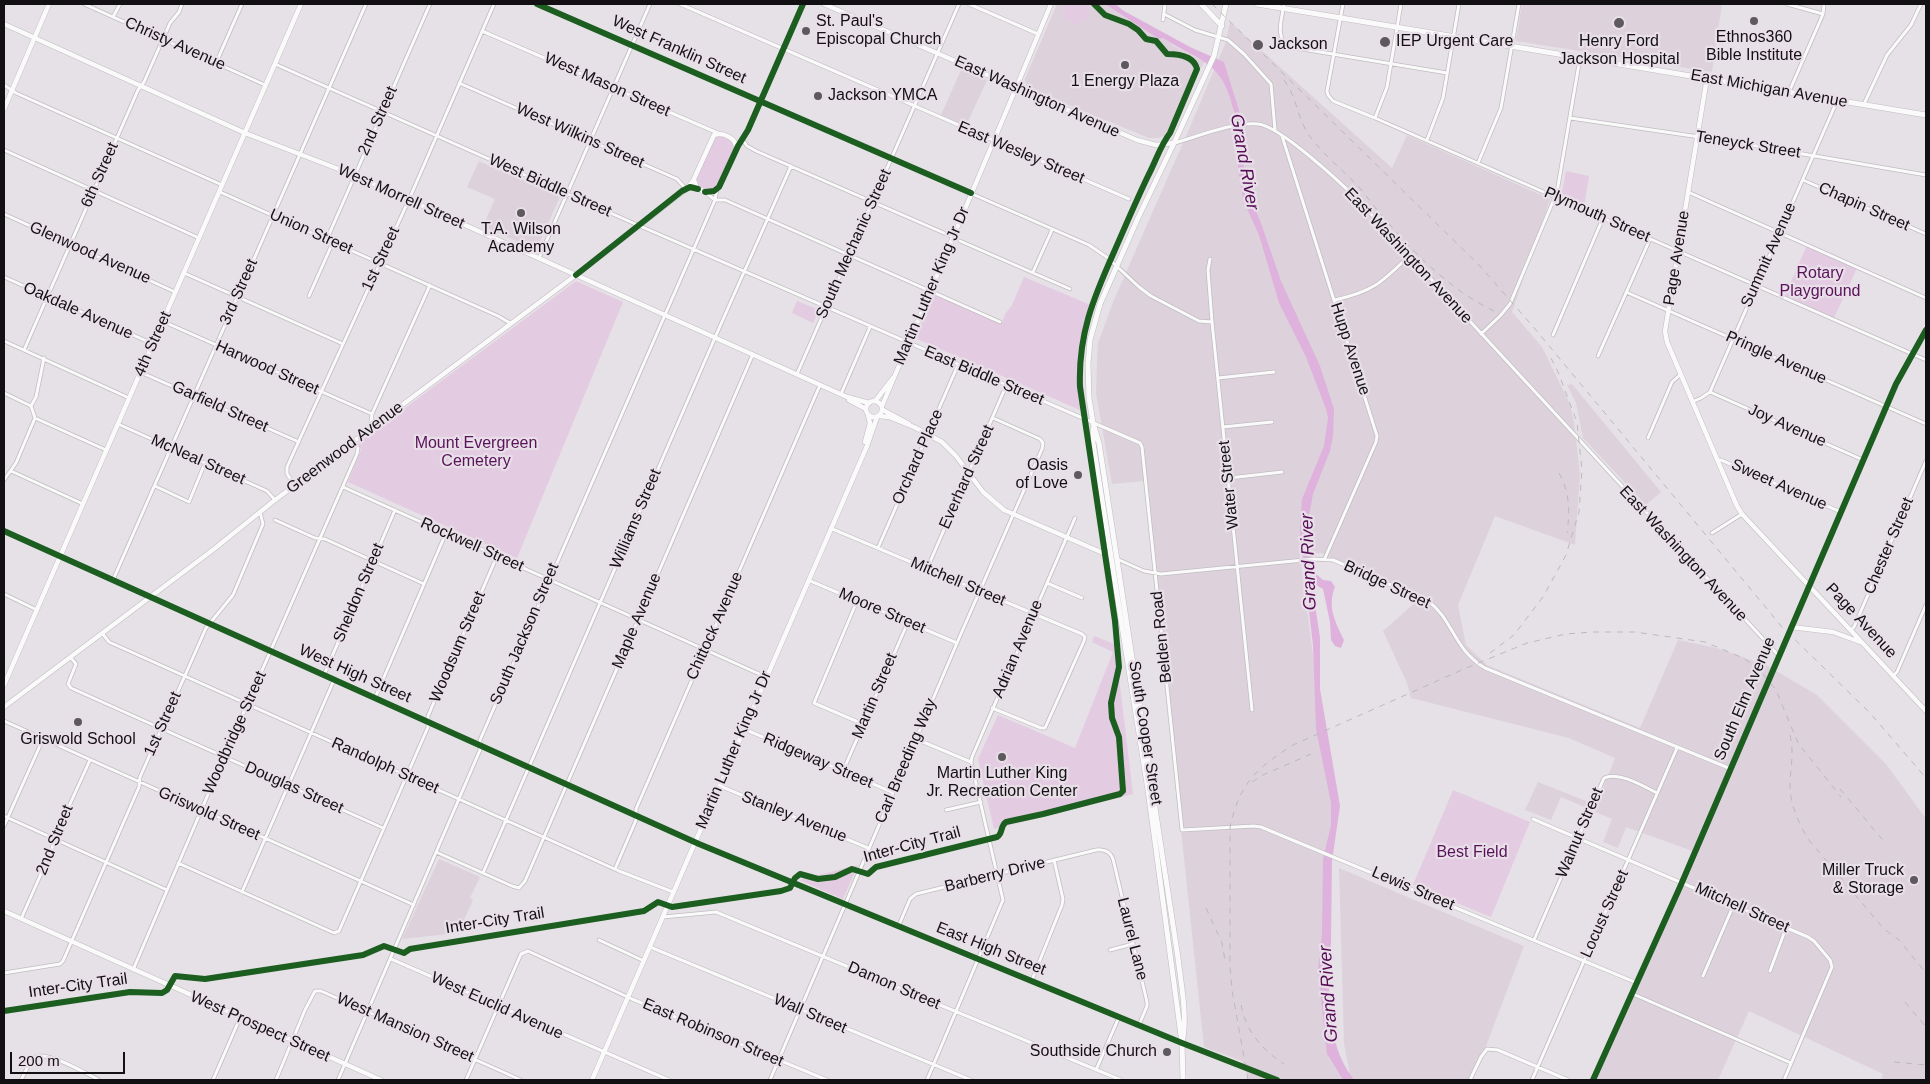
<!DOCTYPE html>
<html>
<head>
<meta charset="utf-8">
<style>
  body { margin:0 }
  #map { position:relative; width:1930px; height:1084px; overflow:hidden; background:#e6e1e6; font-family:Arial,sans-serif }
  canvas { display:block }
  .frame { position:absolute; inset:0; border:5px solid #131013; pointer-events:none }
  .scale { position:absolute; left:10px; top:1052px; width:115px; height:22px; box-sizing:border-box; border:2px solid #131013; border-top:0; padding-left:6px; font-size:15px; line-height:18px; white-space:nowrap; color:#131013; -webkit-text-stroke:4px #e8dfe8; paint-order:stroke }
</style>
</head>
<body>
<div id="map">
<canvas width="1930" height="1084"></canvas>
<div class="frame"></div>
<div class="scale">200 m</div>
</div>
<script>
const c = document.querySelector('canvas').getContext('2d');
c.lineJoin = 'round';
function paint(path, color) { c.fillStyle = color; c.fill(path, 'evenodd'); }
function trace(path, color, width, dash) { c.strokeStyle = color; c.lineWidth = width; c.lineCap = dash ? 'butt' : 'round'; c.setLineDash(dash || []); c.stroke(path); }
function write(font, color, halo, rows, align = 'center') {
  c.font = font + ' Arial,sans-serif'; c.lineWidth = 4.5; c.setLineDash([]); c.textBaseline = 'middle'; c.strokeStyle = halo; c.fillStyle = color; for (const [text, x, y, turn = 0] of rows) {
    c.save(); c.translate(x, y); c.rotate((+turn || 0) * Math.PI / 180); c.textAlign = isNaN(turn) ? turn : align; if (halo) c.strokeText(text, 0, 0); c.fillText(text, 0, 0); c.restore();
  }
}
paint(new Path2D(`
  M1057,4h48l54,35 4,-1 11,8 31,16 -7,10h-3l-28,63 -9,3h-9l-122,-50 -2,-9z
  M1522,4h200l-10,68 -196,-31z
  M1230,22l162,146 15,-33 143,64 -38,113 30,35 28,57 4,18 6,53 -5,70 -80,-29 -37,89 8,40 21,20 153,63 38,-88 39,8 51,18 49,29 69,69 40,55v261h-45l2,-6 -134,-63 -31,69h-128l96,-198 12,-29 -72,-26 -8,21 -15,-6 9,-23 -51,-22 -10,23 -26,-10 13,-28 58,23 19,-47 -46,-20 -158,-40 -4,-15 -24,-52 34,-30 -96,-48 -21,2 33,253 -13,149 9,101 14,22h-94l-7,-19 -38,-14 -60,-566 -32,3 -16,-91 1,-34 1,-16 15,-41 77,-175 35,-83z
  M961,70l26,10 -21,46 -25,-11z
  M479,161l81,36 -24,53 -53,-24 12,-27 -28,-12z
  M1572,384l89,108 -15,13 -63,-67 -7,-35 -9,-18z
  M439,859l41,18 -10,21 3,2 -15,33 -56,6z
  M1339,868l185,78 -51,134h-122l-7,-36z`), '#ddd2dc');
paint(new Path2D(`
  M1065,4h22c9,18 -16,29 -24,10z
  M715,135l18,4 4,8 -16,38 -7,6 -16,-2 -4,-5z
  M1566,171l23,5 -5,31 -23,-10z
  M1807,245l50,23 -24,52 -49,-22z
  M1024,277l69,29 -10,43 -1,22 3,32 -5,7 -165,-72 19,-43 68,28 3,-9 7,-9z
  M576,281l47,21 -106,256 -169,-76 13,-32 -3,-7z
  M797,301l22,9 -6,13 -21,-10z
  M1094,636l21,8 18,150 -139,35 -16,-70 20,-44 77,33 38,-96 -21,-10z
  M1453,790l77,32 -39,95 -78,-32z
  M858,865l-15,34 -44,-19 4,-1z`), '#e3cbe2');
paint(new Path2D(`
  M1105,4h10l9,7 66,36 34,15 17,55 3,55 6,25 11,26 20,58 39,85 14,43 -1,27 -3,15 -17,43 -5,27 5,46 3,7 7,6 8,1 4,6c-8,19 0,35 9,53l-3,8 -6,-2 -4,-6 -1,-18 -7,-33 -7,-4 -2,13 6,40v51l20,117 -8,55 -1,82c-4,31 -3,89 11,117 3,7 8,14 12,20h-11l-16,-26 -9,-84 4,-37 1,-74 8,-34v-22l-15,-74 -3,-84 -6,-50 1,-21 -4,-8 -3,-20 -1,-19 2,-28 22,-53 4,-28 -2,-9 -20,-52 -27,-54 -20,-68 -16,-35 -5,-33 -1,-33 -3,-3c-1,-6 0,-9 1,-15 0,-4 -3,-10 -4,-15 -11,-41 -37,-42 -68,-63l-4,1z`), '#deb2dc');
const minor = new Path2D(`
  M84,4l181,81
  M537,4l552,241 19,13 31,29 12,9 48,25 13,1
  M680,4l449,195
  M969,4l69,30
  M1284,4c-2,15 -10,34 6,43l157,26
  M1343,4l-16,87 1,4 5,6 42,17 551,242
  M1787,4l36,10
  M1164,14l31,16 33,10 16,14 27,30 4,46
  M113,17l7,-13
  M1163,20l2,-16
  M482,31l238,103
  M216,63l26,-59
  M275,64l358,159 507,220 2,4 40,383 72,-4 7,1 376,156
  M459,83l218,96 9,10
  M4,85l12,8 206,92
  M1789,92l31,-71 3,-7 1,-10
  M1864,104l23,-49 24,-30 10,-21
  M1375,118l12,-31 14,-83
  M1570,118l157,23 199,34
  M1282,136l95,300 -1,6 -51,116
  M742,139l5,7 9,5 197,86
  M1427,140l16,-42 16,-94
  M1175,143c24,-7 58,-21 83,-19 22,2 83,59 101,77l420,455
  M4,150l195,88
  M1478,163l23,-55 18,-104
  M1803,180l123,54
  M220,192l278,124 12,7
  M1688,192l238,106
  M706,193l9,7h10l275,122
  M4,214l171,78
  M327,239l103,-235
  M960,241l110,48
  M539,258l111,-254
  M1210,259l-2,11 4,52 40,388
  M1033,272l19,-42
  M184,273l159,71
  M4,277l149,67
  M1626,292l300,132
  M309,296l24,-54
  M1335,300c39,-9 46,-17 74,-44
  M162,321l210,93
  M1481,334l19,-18 10,-12 47,-112 23,-134
  M1553,335l50,-117
  M4,341l125,57
  M24,350l114,-260 6,-8 26,-59 9,-11 3,-8
  M1598,356l52,-117
  M140,372l159,70
  M797,374l162,-370
  M1218,378l56,-6
  M1710,392l153,68
  M4,393l27,13
  M841,394l29,-67
  M1692,402l9,-4 9,-6 127,-291
  M35,418l71,32
  M118,424l149,67 8,9
  M1223,427l49,-5
  M370,429l2,-15 58,-129
  M1648,438l24,-56 9,-8
  M1717,460h4l120,52
  M11,471l72,33
  M1229,478l53,-6
  M4,480l12,-17 19,-45 -4,-12 5,-9 8,-39
  M295,485l-8,-11v-7l124,-272 83,-191
  M155,486l34,16 16,-39
  M343,487l423,190
  M275,520l40,18 10,1 99,45
  M830,528l252,106 3,3 -1,4 -39,87h-4l-49,-20
  M1712,533l30,-19
  M878,548l80,-183
  M1117,559l27,12 17,3 153,-15 19,1 95,41c25,18 25,48 57,67l246,101
  M927,569l79,-183
  M113,580l253,-576
  M808,580l149,63
  M1047,583l35,15
  M4,594l33,16
  M857,601l-43,102 49,21
  M1851,630l3,-3 72,-166
  M102,633l7,9 510,229 54,21
  M71,658l5,6 -8,20 3,4 312,140
  M324,675l71,-165
  M1893,676l4,-4 29,-67
  M375,698l71,-165
  M4,721l410,184
  M744,729l148,63
  M916,739l55,23
  M843,771l65,-149
  M720,786l148,62
  M946,810l35,-8
  M4,816l163,74
  M1533,819l275,118 6,4 16,19 2,7 -48,113
  M4,826l39,-87
  M436,852l76,34 7,2 6,-7 228,-527
  M178,863l156,70 5,-2 89,-204v-11l69,-160
  M615,869l21,-49v-11l184,-424
  M483,873l234,-540 74,-167
  M242,892l92,-212
  M663,917l53,-5 405,168
  M21,919l31,-70 2,-10 36,-79
  M899,925l11,-26 6,-5 180,-44c8,-1 14,1 17,9l34,143v4l-8,19
  M599,940l45,21
  M1534,940l70,-162c15,-7 39,8 53,15
  M650,947l321,133
  M1110,950l23,-6
  M391,959l278,121
  M133,970l91,-213 133,-303 1,-6 -4,-6
  M1770,971l16,-43
  M4,973l56,-9 3,-3 76,-174 1,-10 66,-149 27,-33 30,-71 -3,-12
  M1703,976l31,-72
  M1032,980l30,-75 1,-6 -9,-39
  M1633,994l158,69
  M1096,1070l23,-53
  M21,1080c4,-7 8,-19 15,-23 12,-6 51,17 63,23
  M213,1080l27,-62
  M276,1080l29,-70 10,-19h6l200,89
  M338,1080l142,-330v-10l235,-540 2,-11
  M466,1080l55,-126 7,-3 104,48 195,81
  M770,1080l190,-444 82,-187 1,-6 -3,-4 -47,-21
  M927,1080l76,-180 -32,-138 1,-5 103,-239
  M1470,1080l11,-23 6,-8 11,1 70,30
  M1532,1080l145,-332`);
const tertiary = new Path2D(`
  M4,24l241,109 109,42 493,222 22,6
  M1707,78l-42,253 2,11 70,164 5,8 184,197
  M1016,88l35,-84
  M694,180l3,8c8,5 15,6 22,-1l19,-41 10,-16 55,-126
  M849,400l17,9
  M883,410l26,14
  M879,416l10,1 25,10 28,15 14,14 27,36 21,18 106,46
  M4,531l695,313 483,199 95,37
  M1791,627l42,5 27,10
  M4,685l297,-681
  M4,707l210,-158 61,-49 297,-222 114,-89 7,-8 21,-46c9,-3 23,3 22,14
  M4,911l377,169
  M1593,1080l87,-193 216,-503 30,-54`);
const secondary = new Path2D(`
  M824,4l313,136 19,5 18,-2
  M4,109l45,-105
  M876,400l17,-22
  M866 409a8 8 0 1 1 16 0a8 8 0 1 1-16 0Z
  M882,406l134,-318
  M865,442l5,-19 -2,-8
  M592,1080l275,-634 10,-29`);
const primary = new Path2D(`
  M1201,4l21,22
  M1257,4l669,111
  M1093,429v14l55,347 34,253 1,37
  M1182,1043c6,-25 -1,-59 -4,-85l-62,-405 -17,-110 -6,-20 -4,-25 -1,-34 2,-24 10,-36 38,-86 36,-75 40,-87 12,-52`);
trace(minor, '#c0bdc0', 4.5);
trace(tertiary, '#c0bdc0', 5.5);
trace(secondary, '#c0bdc0', 5.5);
trace(primary, '#c0bdc0', 6);
trace(minor, '#fbfafb', 3);
trace(tertiary, '#fbfafb', 4.5);
trace(secondary, '#fbfafb', 4.5);
trace(primary, '#fbfafb', 5);
trace(new Path2D(`
  M1212,4l267,261 57,65 246,297 88,86 56,65
  M1284,80c13,17 13,38 25,55 14,20 34,35 50,52 7,8 12,16 19,24 33,39 71,79 118,101
  M1559,473c11,20 11,38 8,60
  M1490,653l24,-18 29,-38 23,-42 13,-43 3,-42 -5,-48 -19,-50 -9,-18
  M1790,735c4,16 1,31 0,47 -1,20 8,40 18,57l76,90 15,11 27,33
  M1252,782l11,-7 48,-21
  M1840,789l46,55
  M1206,908l16,35 3,17
  M1905,1002l21,25
  M1241,1005c5,26 21,45 43,59
  M1894,1062l32,3
  M1248,1080l-16,-90 -2,-24v-138c9,-45 27,-60 63,-83l171,-76 63,-26 39,-9 26,-2h43l70,10 38,16 16,11 17,21 22,53 43,54`), '#bab9ba', 1, [6, 6]);
trace(new Path2D(`
  M537,4l434,189
  M705,192l9,-1 5,-4 19,-41 10,-16 55,-126
  M576,275l106,-84 8,-4 8,2
  M4,531l695,313 483,199 95,37
  M4,1011l126,-19 32,1 5,-3 8,-14 30,3 158,-24 21,-9 20,7 6,-4 234,-38 14,-9 14,5 109,-16 9,-3 5,-10 5,-4 18,5 17,-2 17,-8 16,5 8,-7 121,-30c6,-3 3,-11 9,-15l37,-8 77,-20 3,-3 -4,-54 -7,-19 -1,-15 8,-36 -4,-46 -35,-234c-2,-52 13,-88 34,-135 11,-25 22,-51 34,-76 8,-15 12,-30 22,-43l27,-64c-3,-13 -19,-15 -30,-15l-11,-13 -10,-2 -8,-9 -9,-6 -24,-9 -11,-11
  M1593,1080l87,-193 216,-503 30,-54`), '#1b5e20', 6);
for (const [x, y, r, color] of [
  [1754,21,5,"#5d595d"],
  [1619,23,6,"#5d595d"],
  [806,31,5,"#5d595d"],
  [1385,42,6,"#5d595d"],
  [1258,45,6,"#5d595d"],
  [1125,65,5,"#5d595d"],
  [818,96,5,"#5d595d"],
  [521,213,5,"#5d595d"],
  [1078,475,5,"#5d595d"],
  [78,722,5,"#5d595d"],
  [1002,757,5,"#5d595d"],
  [1914,880,5,"#5d595d"],
  [1167,1052,5,"#5d595d"]
]) { const dot = new Path2D(); dot.arc(x, y, r, 0, 2 * Math.PI); c.fillStyle = color; c.fill(dot); trace(dot, '#e8dfe8', 2); }
write('16px', '#131013', '#e8dfe8', [
  ["St. Paul's",816,22,"left"],
  ["Episcopal Church",816,40,"left"],
  ["Ethnos360",1754,38],
  ["Bible Institute",1754,56],
  ["IEP Urgent Care",1396,42,"left"],
  ["Henry Ford",1619,42],
  ["Jackson Hospital",1619,60],
  ["Jackson",1269,45,"left"],
  ["1 Energy Plaza",1125,82],
  ["Jackson YMCA",828,96,"left"],
  ["T.A. Wilson",521,230],
  ["Academy",521,248],
  ["Oasis",1068,466,"right"],
  ["of Love",1068,484,"right"],
  ["Griswold School",78,740],
  ["Martin Luther King",1002,774],
  ["Jr. Recreation Center",1002,792],
  ["Miller Truck",1904,871,"right"],
  ["& Storage",1904,889,"right"],
  ["Southside Church",1157,1052,"right"]
]);
write('16px', '#131013', '#e8dfe8', [
  ["Christy Avenue",175,44,24],
  ["West Franklin Street",679,50,24],
  ["West Mason Street",607,85,24],
  ["East Michigan Avenue",1769,89,10],
  ["East Washington Avenue",1037,97,24],
  ["2nd Street",378,121,-66],
  ["West Wilkins Street",580,136,24],
  ["Teneyck Street",1748,145,9],
  ["East Wesley Street",1021,153,23],
  ["6th Street",100,175,-66],
  ["West Biddle Street",550,186,24],
  ["West Morrell Street",401,197,24],
  ["Chapin Street",1864,207,24],
  ["Plymouth Street",1597,215,24],
  ["Union Street",311,232,24],
  ["South Mechanic Street",854,244,-66],
  ["Glenwood Avenue",90,253,24],
  ["Summit Avenue",1769,255,-66],
  ["East Washington Avenue",1408,256,47],
  ["Page Avenue",1677,258,-81],
  ["1st Street",381,259,-65],
  ["Martin Luther King Jr Dr",932,286,-67],
  ["3rd Street",239,292,-66],
  ["Oakdale Avenue",78,311,24],
  ["4th Street",153,344,-66],
  ["Hupp Avenue",1350,349,72],
  ["Pringle Avenue",1776,358,24],
  ["Harwood Street",267,368,24],
  ["East Biddle Street",984,376,23],
  ["Garfield Street",220,407,24],
  ["Joy Avenue",1787,426,24],
  ["Greenwood Avenue",345,448,-37],
  ["Orchard Place",918,457,-66],
  ["McNeal Street",198,460,24],
  ["Everhard Street",967,477,-66],
  ["Water Street",1229,485,-96],
  ["Sweet Avenue",1779,485,24],
  ["Williams Street",636,519,-67],
  ["Rockwell Street",472,545,24],
  ["Chester Street",1889,546,-67],
  ["East Washington Avenue",1683,554,47],
  ["Mitchell Street",958,582,23],
  ["Bridge Street",1387,585,25],
  ["Sheldon Street",359,593,-67],
  ["Moore Street",882,611,23],
  ["Maple Avenue",637,621,-67],
  ["Page Avenue",1861,621,47],
  ["Chittock Avenue",715,626,-66],
  ["South Jackson Street",525,634,-67],
  ["Belden Road",1162,637,-96],
  ["Woodsum Street",458,647,-67],
  ["Adrian Avenue",1018,649,-67],
  ["West High Street",355,674,24],
  ["Martin Street",875,696,-67],
  ["South Elm Avenue",1745,699,-67],
  ["1st Street",163,724,-66],
  ["Woodbridge Street",235,733,-66],
  ["South Cooper Street",1145,733,81],
  ["Martin Luther King Jr Dr",734,750,-67],
  ["Ridgeway Street",818,761,23],
  ["Carl Breeding Way",906,761,-67],
  ["Randolph Street",385,766,24],
  ["Douglas Street",294,788,24],
  ["Griswold Street",209,814,24],
  ["Stanley Avenue",794,817,22],
  ["Walnut Street",1580,833,-67],
  ["2nd Street",55,840,-68],
  ["Inter-City Trail",912,845,-15],
  ["Barberry Drive",995,875,-14],
  ["Lewis Street",1413,889,23],
  ["Mitchell Street",1742,908,24],
  ["Locust Street",1605,914,-66],
  ["Inter-City Trail",495,921,-9],
  ["Laurel Lane",1132,939,76],
  ["East High Street",991,949,22],
  ["Inter-City Trail",78,986,-8],
  ["Damon Street",894,986,23],
  ["West Euclid Avenue",497,1006,24],
  ["Wall Street",810,1014,23],
  ["West Prospect Street",260,1027,24],
  ["West Mansion Street",405,1028,24],
  ["East Robinson Street",713,1033,23]
]);
write('16px', '#5a1259', '#e8dfe8', [
  ["Rotary",1820,274],
  ["Playground",1820,292],
  ["Mount Evergreen",476,444],
  ["Cemetery",476,462],
  ["Best Field",1472,853]
]);
write('italic 18px', '#570e56', '#e8dfe8', [
  ["Grand River",1244,162,80],
  ["Grand River",1309,562,-92],
  ["Grand River",1329,994,-94]
]);
</script>
</body>
</html>
